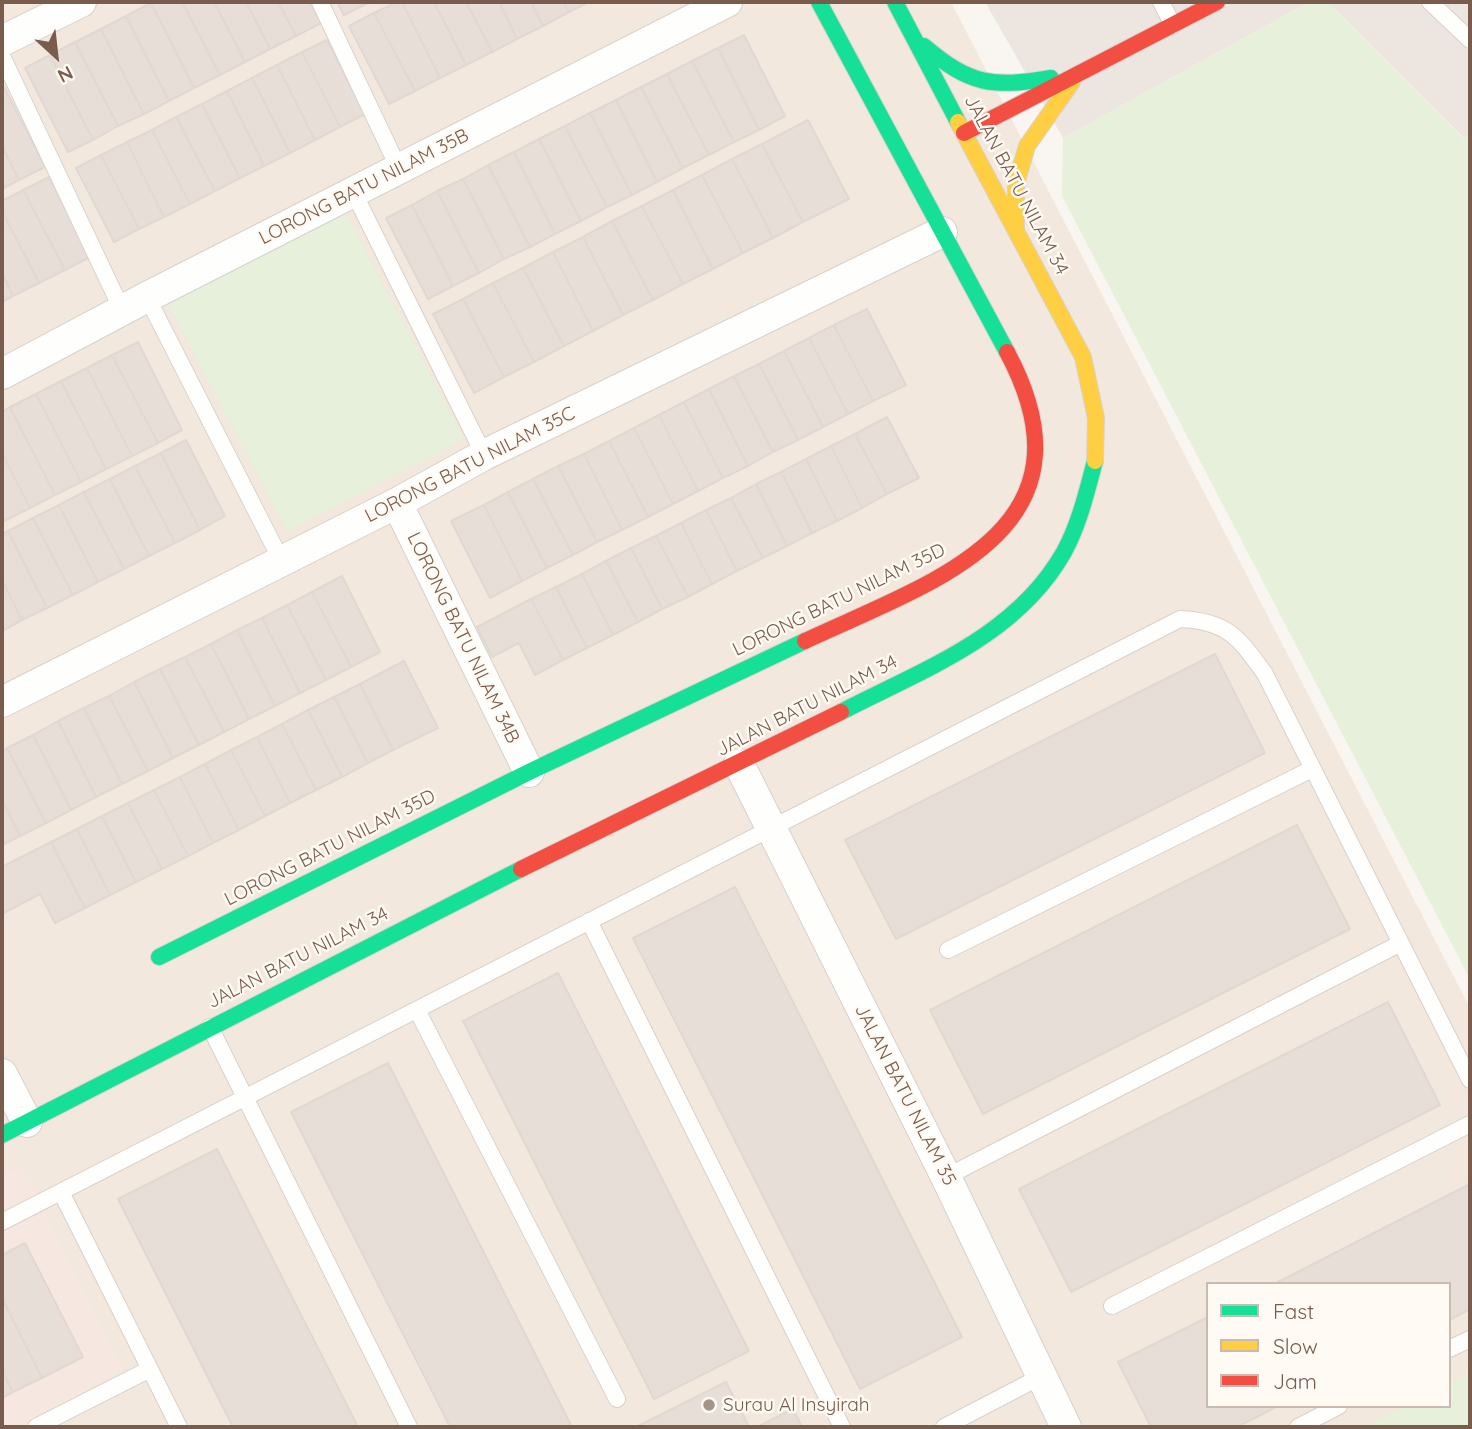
<!DOCTYPE html>
<html>
<head>
<meta charset="utf-8">
<style>
  body { margin:0 }
  #map { position:relative; width:1472px; height:1429px; overflow:hidden; background:#f9f5f0; font-family:Quicksand,sans-serif }
  canvas { display:block }
  .frame { position:absolute; inset:0; border:4px solid #7a5c4d; pointer-events:none }
  .legend { position:absolute; left:1206px; top:1282px; width:245px; height:126px; box-sizing:border-box; background:#fffaf3; border:2px solid #cabbb1; margin:0; padding:9px 12px; list-style:none; font-size:21px; color:#7a5c4d }
  .legend li { display:flex; align-items:center; gap:14px; height:35px }
  .legend b { width:35px; border:2px solid #cabbb1 }
  .north { position:absolute; left:21px; top:21px; width:70px; height:70px; -webkit-text-stroke:5px #fffaf3; paint-order:stroke; rotate:153deg; font-size:19px; font-weight:700; line-height:28px; text-align:center; color:#7a5c4d }
  .north::after { content:''; display:block; margin:auto; width:24px; height:32px; background:#7a5c4d; clip-path:polygon(50% 0,100% 100%,50% 72%,0 100%) }
</style>
</head>
<body>
<div id="map">
<canvas width="1472" height="1429"></canvas>
<div class="frame"></div>
<ul class="legend">
<li><b style="height:9px;background:#16e098"></b>Fast</li>
<li><b style="height:9px;background:#ffcf43"></b>Slow</li>
<li><b style="height:9px;background:#f24e42"></b>Jam</li>
</ul>
<div class="north">N</div>
</div>
<script>
const c = document.querySelector('canvas').getContext('2d');
c.lineJoin = 'round';
function paint(path, color) { c.fillStyle = color; c.fill(path, 'evenodd'); }
function trace(path, color, width, dash) { c.strokeStyle = color; c.lineWidth = width; c.lineCap = dash ? 'butt' : 'round'; c.setLineDash(dash || []); c.stroke(path); }
function write(font, color, halo, rows, align = 'center') {
  c.font = font + ' Quicksand,sans-serif'; c.lineWidth = 5; c.setLineDash([]); c.textBaseline = 'middle'; c.strokeStyle = halo; c.fillStyle = color; for (const [text, x, y, turn = 0] of rows) {
    c.save(); c.translate(x, y); c.rotate((+turn || 0) * Math.PI / 180); c.textAlign = isNaN(turn) ? turn : align; if (halo) c.strokeText(text, 0, 0); c.fillText(text, 0, 0); c.restore();
  }
}
paint(new Path2D(`
  M2,2h949l519,1006v419h-1468zM1208,1284h241v122h-241z`), '#f2e8de');
paint(new Path2D(`
  M23,1166l101,205 -110,56h-12v-251z`), '#f6e8e1');
paint(new Path2D(`
  M985,2h324l-246,136z
  M1328,2h142v131l-5,6z`), '#ede5e0');
paint(new Path2D(`
  M1309,2h19l136,137 6,-6v846l-408,-783 1,-58z
  M344,210l120,229 -177,92 -119,-228z
  M1470,1373v54h-107l42,-21h44v-22z`), '#e7f0db');
const building = new Path2D(`
  M154,2h28l38,73 -26,13 -43,-85z
  M182,2h32l31,60 -25,13z
  M214,2h32l24,47 -25,13z
  M246,2h32l18,34 -26,13z
  M278,2h32l11,21 -25,13z
  M337,2h33l-26,13z
  M397,2h5l38,76 -25,13 -41,-78z
  M402,2h32l32,63 -26,13z
  M434,2h32l26,50 -26,13z
  M466,2h33l18,37 -25,13z
  M499,2h32l12,24 -26,13z
  M531,2h32l6,10 -26,14z
  M563,2h26l-20,10z
  M151,3l43,85 -25,13 -43,-85z
  M374,13l41,78 -26,13 -40,-78z
  M126,16l43,85 -25,13 -43,-85z
  M101,29l43,85 -26,12 -43,-84z
  M744,35l41,81 -26,14 -41,-82z
  M327,40l38,74 -25,13 -38,-75z
  M75,42l43,84 -25,14 -43,-85z
  M718,48l41,82 -25,12 -42,-81z
  M302,52l38,75 -25,13 -38,-75z
  M50,55l43,85 -25,12 -43,-84z
  M692,61l42,81 -25,13 -42,-81z
  M277,65l38,75 -25,13 -38,-75z
  M667,74l42,81 -26,13 -42,-81z
  M252,78l38,75 -26,13 -37,-75z
  M2,83l43,84 -26,13 -17,-34z
  M641,87l42,81 -26,14 -41,-82z
  M227,91l37,75 -24,12 -38,-74z
  M616,100l41,82 -25,13 -42,-82z
  M202,104l38,74 -25,13 -39,-74z
  M590,113l42,82 -25,12 -42,-81z
  M176,117l39,74 -25,13 -38,-74z
  M808,120l41,79 -46,23 -41,-78z
  M565,126l42,81 -26,14 -42,-82z
  M152,130l38,74 -26,13 -37,-75z
  M539,139l42,82 -26,13 -41,-82z
  M127,142l37,75 -25,12 -38,-74z
  M762,144l41,78 -30,16 -41,-79z
  M2,146l17,34 -17,9z
  M514,152l41,82 -25,13 -42,-82z
  M101,155l38,74 -25,13 -38,-74z
  M732,159l41,79 -30,15 -41,-78z
  M488,165l42,82 -26,12 -41,-80z
  M702,175l41,78 -30,16 -40,-79z
  M49,177l41,80 -25,13 -42,-80z
  M463,179l41,80 -25,14 -42,-82z
  M23,190l42,80 -26,13 -37,-72v-10z
  M673,190l40,79 -30,15 -41,-78z
  M437,191l42,82 -26,13 -41,-81z
  M412,205l41,81 -25,13 -42,-81z
  M642,206l41,78 -30,16 -41,-79z
  M2,211l37,72 -26,13 -11,-23z
  M612,221l41,79 -30,15 -40,-78z
  M583,237l40,78 -30,16 -40,-79z
  M553,252l40,79 -29,15 -41,-78z
  M523,268l41,78 -30,16 -41,-79z
  M2,273l11,23 -11,6z
  M493,283l41,79 -30,15 -41,-78z
  M463,299l41,78 -30,16 -41,-79z
  M867,309l39,76 -33,16 -39,-76z
  M834,325l39,76 -25,13 -39,-76z
  M809,338l39,76 -25,13 -39,-76z
  M138,342l44,88 -24,13 -46,-88z
  M784,351l39,76 -25,13 -39,-76z
  M112,355l46,88 -26,13 -45,-88z
  M759,364l39,76 -25,12 -39,-76z
  M87,368l45,88 -26,13 -45,-88z
  M734,376l39,76 -25,14 -39,-77z
  M61,381l45,88 -25,13 -45,-88z
  M709,389l39,77 -25,12 -39,-76z
  M36,394l45,88 -26,13 -45,-88z
  M684,402l39,76 -25,13 -39,-76z
  M10,407l45,88 -25,13 -28,-55v-41z
  M659,415l39,76 -25,13 -39,-76z
  M887,417l32,61 -32,16 -32,-60z
  M634,428l39,76 -25,13 -39,-76z
  M855,434l32,60 -25,14 -31,-62z
  M186,440l39,76 -25,14 -39,-77z
  M609,441l39,76 -26,13 -38,-76z
  M831,446l31,62 -25,13 -31,-62z
  M2,453l28,55 -26,13 -2,-4z
  M161,453l39,77 -25,13 -40,-77z
  M584,454l38,76 -25,12 -39,-76z
  M806,459l31,62 -25,12 -31,-61z
  M135,466l40,77 -26,13 -39,-77z
  M558,466l39,76 -24,13 -40,-76z
  M781,472l31,61 -25,13 -31,-62z
  M110,479l39,77 -25,13 -40,-77z
  M533,479l40,76 -26,13 -39,-76z
  M756,484l31,62 -24,12 -32,-60z
  M84,492l40,77 -26,13 -39,-77z
  M508,492l39,76 -25,13 -38,-76z
  M731,498l32,60 -26,13 -31,-61z
  M59,505l39,77 -25,13 -40,-77z
  M484,505l38,76 -32,17 -39,-77z
  M706,510l31,61 -25,13 -31,-61z
  M33,518l40,77 -26,13 -39,-77z
  M681,523l31,61 -24,13 -32,-61z
  M8,531l39,77 -25,12 -20,-40v-46z
  M656,536l32,61 -26,12 -31,-61z
  M631,548l31,61 -24,13 -32,-61z
  M606,561l32,61 -25,13 -31,-61z
  M582,574l31,61 -26,13 -31,-61z
  M342,576l38,76 -29,15 -39,-75z
  M2,580l20,40 -20,11z
  M556,587l31,61 -24,12 -32,-61z
  M312,592l39,75 -25,13 -39,-75z
  M531,599l32,61 -28,15 -16,-32 -27,14 -15,-30z
  M287,605l39,75 -26,13 -38,-75z
  M262,618l38,75 -25,13 -38,-76z
  M237,630l38,76 -26,13 -38,-75z
  M211,644l38,75 -25,13 -39,-75z
  M1215,654l50,99 -369,186 -51,-99z
  M185,657l39,75 -25,13 -39,-76z
  M404,661l34,67 -45,22 -33,-66z
  M160,669l39,76 -26,13 -39,-76z
  M134,682l39,76 -25,13 -39,-75z
  M360,684l33,66 -25,13 -34,-66z
  M109,696l39,75 -26,13 -38,-76z
  M334,697l34,66 -26,14 -34,-67z
  M84,708l38,76 -26,13 -38,-76z
  M308,710l34,67 -26,13 -34,-66z
  M58,721l38,76 -25,13 -38,-75z
  M282,724l34,66 -26,13 -33,-66z
  M33,735l38,75 -25,13 -39,-75z
  M257,737l33,66 -25,13 -34,-66z
  M7,748l39,75 -26,13 -18,-36v-49z
  M231,750l34,66 -26,14 -34,-66z
  M205,764l34,66 -26,13 -33,-66z
  M180,777l33,66 -25,13 -34,-66z
  M154,790l34,66 -26,13 -34,-66z
  M2,800l18,36 -18,9z
  M128,803l34,66 -26,13 -34,-66z
  M102,816l34,66 -26,13 -33,-66z
  M1297,825l53,104 -367,185 -53,-104z
  M77,829l33,66 -25,13 -34,-66z
  M51,842l34,66 -30,15 -15,-29 -38,20v-47z
  M735,887l227,450 -102,52 -227,-451z
  M558,973l191,378 -95,48 -191,-378z
  M1388,1002l52,103 -369,187 -52,-103z
  M388,1063l184,364h-122l-159,-315z
  M217,1149l141,278h-125l-115,-228z
  M1470,1184v125l-21,11v-36h-175z
  M25,1243l58,114 -41,21 -40,-80v-43z
  M2,1298l40,80 -29,14 -11,-21z
  M1208,1317v89h70l-41,21h-86l-33,-65z
  M2,1371l11,21 -11,6z
  M726,1382l23,45h-113z
  M793,1409l9,18h-45z`);
paint(building, '#e6ded7');
trace(building, '#e2d8d2', 2);
const lane = new Path2D(`
  M320,2l79,167
  M1161,2l12,23
  M1430,2l40,38
  M2,56l120,254
  M354,193l130,262
  M147,297l134,263
  M589,921l253,506
  M948,950l364,-181
  M417,1010l200,389
  M210,1027l199,400
  M946,1177l453,-233
  M61,1192l118,235
  M2,1222l1178,-603c48,2 59,19 85,55l205,406
  M1112,1306l358,-182
  M1449,1349l21,-10
  M36,1427l114,-58
  M944,1427l98,-51
  M1298,1427l41,-21`);
const street = new Path2D(`
  M2,41l79,-39
  M2,374l145,-77 580,-295
  M397,503l132,269
  M2,702l395,-199 87,-48 458,-223
  M739,764l207,413 120,250
  M2,1074l25,48`);
const fast = new Path2D(`
  M819,2l188,350
  M895,2l63,120
  M924,46c46,39 68,42 127,32
  M841,712c81,-42 175,-75 223,-160 15,-27 23,-61 31,-91
  M159,957l370,-185 276,-131
  M2,1135l519,-266`);
const slow = new Path2D(`
  M958,122l125,235 13,61 -1,43
  M1016,230v-46l11,-38 45,-64`);
const jam = new Path2D(`
  M964,133l253,-131
  M805,641c128,-60 298,-110 202,-289
  M521,869l320,-157`);
trace(lane, '#d7d1cb', 18);
trace(street, '#d7d1cb', 32);
trace(fast, '#d9d2cb', 18);
trace(slow, '#d9d2cb', 18);
trace(jam, '#d9d2cb', 18);
trace(lane, '#fefefd', 16);
trace(street, '#fefefd', 30);
trace(fast, '#16e098', 16);
trace(slow, '#ffcf43', 16);
trace(jam, '#f24e42', 16);
for (const [x, y, r, color] of [
  [709,1405,7,"#a69286"]
]) { const dot = new Path2D(); dot.arc(x, y, r, 0, 2 * Math.PI); c.fillStyle = color; c.fill(dot); trace(dot, '#fffaf3', 2.5); }
write('19px', '#7a5c4d', '#fffaf3', [
  ["JALAN BATU NILAM 34",1016,185,62],
  ["LORONG BATU NILAM 35B",364,187,-27],
  ["LORONG BATU NILAM 35C",470,465,-27],
  ["LORONG BATU NILAM 35D",839,600,-26],
  ["LORONG BATU NILAM 34B",463,638,64],
  ["JALAN BATU NILAM 34",807,706,-27],
  ["LORONG BATU NILAM 35D",330,848,-27],
  ["JALAN BATU NILAM 34",298,958,-27],
  ["JALAN BATU NILAM 35",905,1095,63]
]);
write('19px', '#7a5c4d', '#fffaf3', [
  ["Surau Al Insyirah",723,1405]
], 'left');
</script>
</body>
</html>
